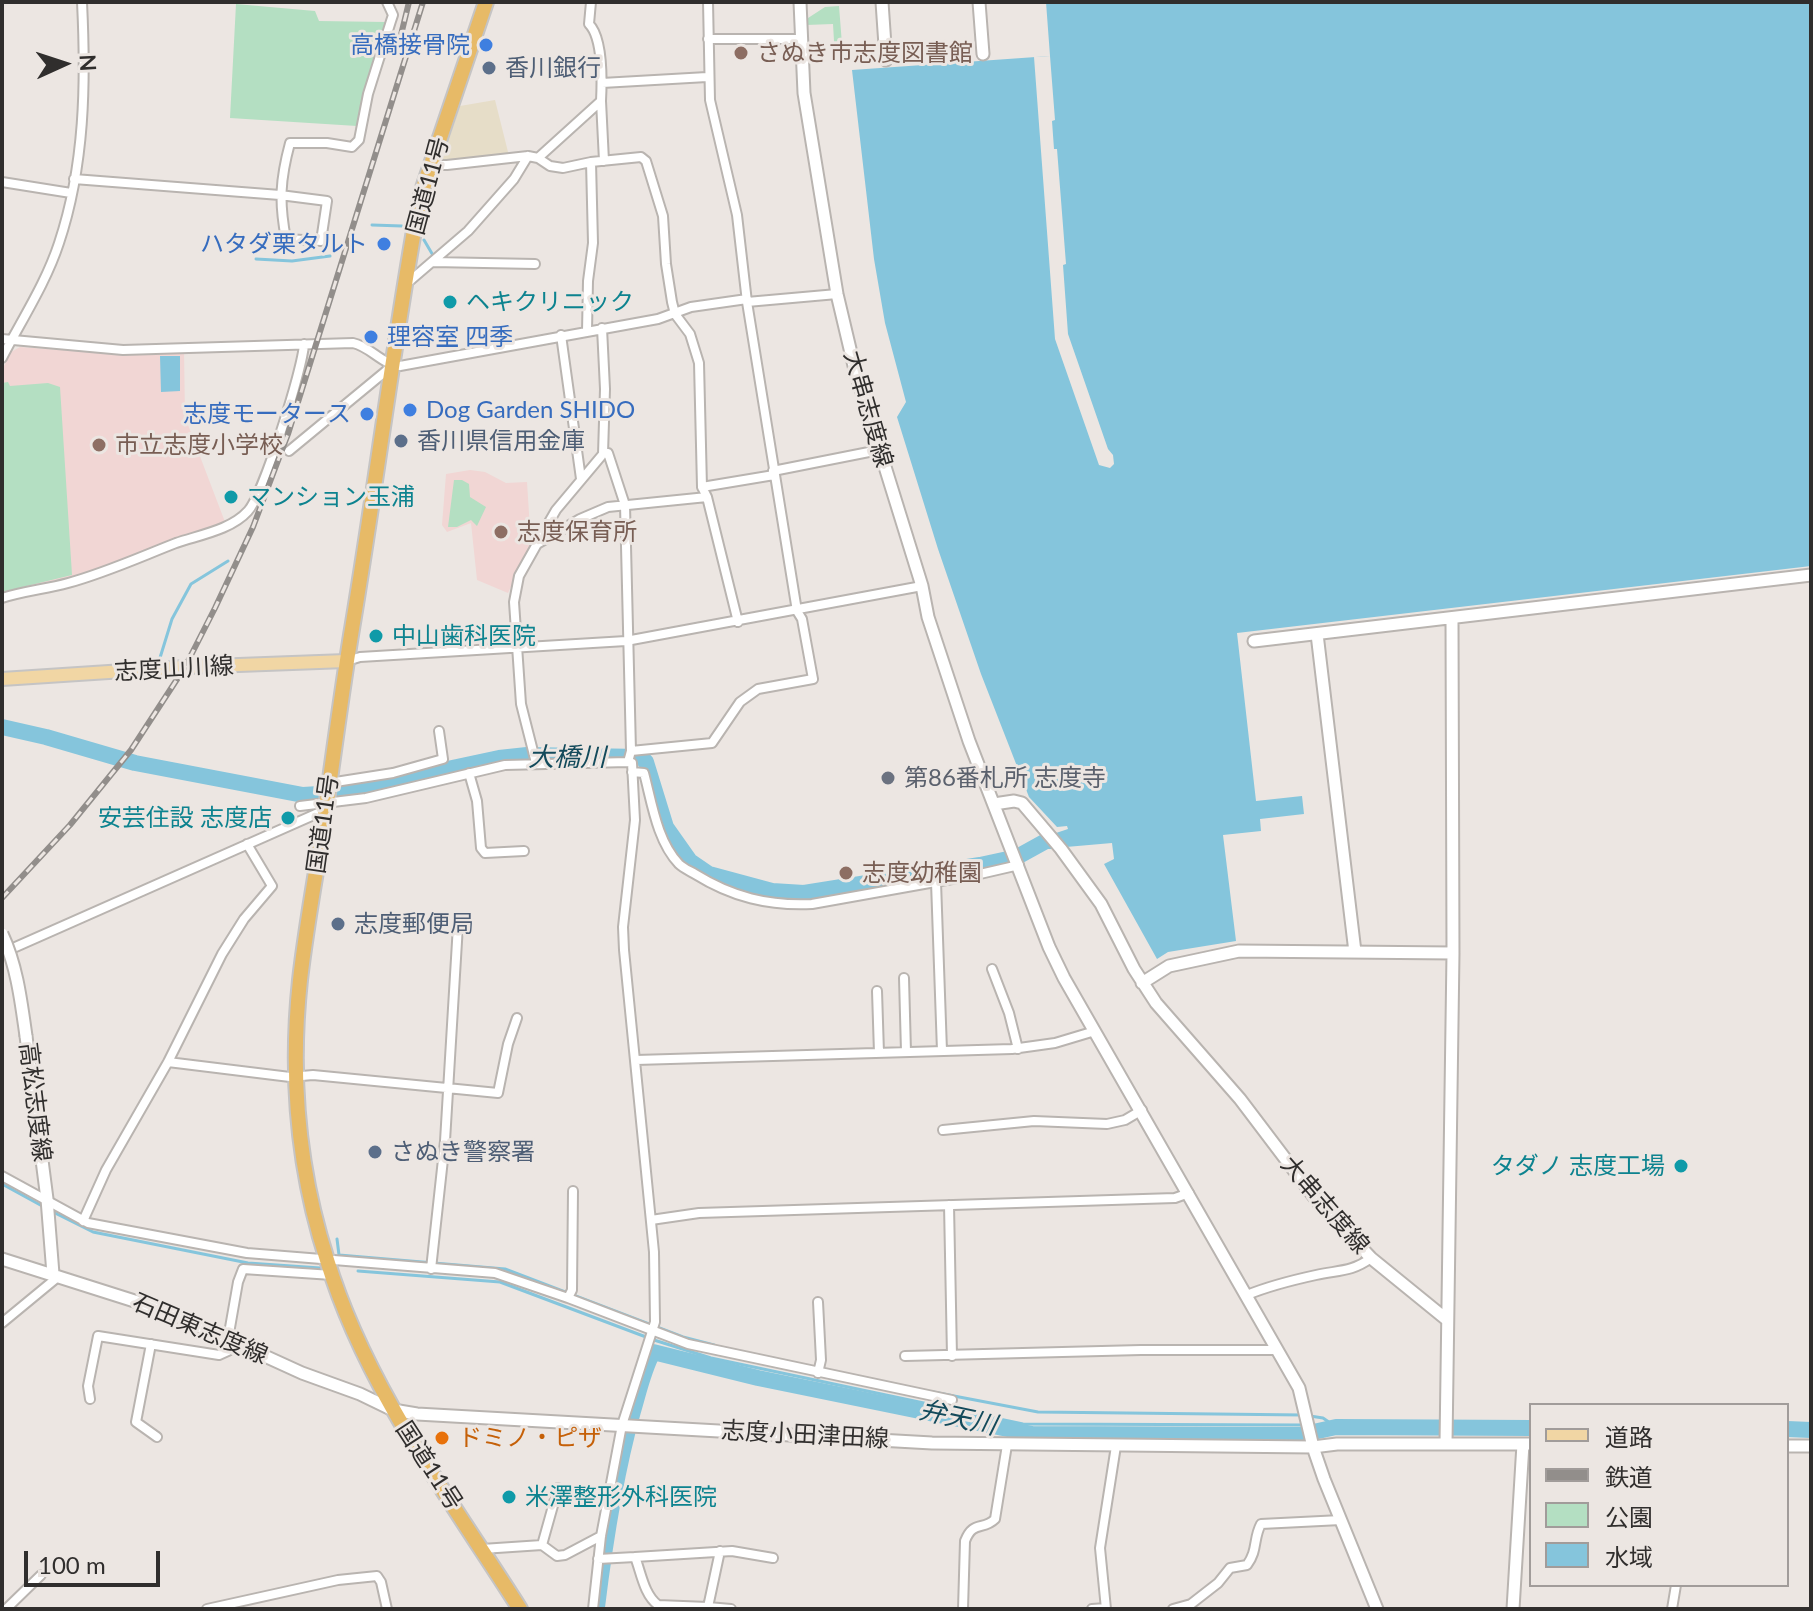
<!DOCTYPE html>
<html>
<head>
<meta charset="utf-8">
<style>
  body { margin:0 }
  #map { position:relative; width:1813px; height:1611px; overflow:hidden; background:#ece6e2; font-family:Lato,"Noto Sans JP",sans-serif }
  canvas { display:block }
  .frame { position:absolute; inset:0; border:4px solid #302e2d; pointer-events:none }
  .legend { position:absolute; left:1529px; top:1403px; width:260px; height:184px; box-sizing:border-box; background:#ece6e2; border:2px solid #a19c9a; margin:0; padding:10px 14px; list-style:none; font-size:24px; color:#302e2d }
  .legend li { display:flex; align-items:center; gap:16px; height:40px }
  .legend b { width:40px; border:2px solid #a19c9a }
  .north { position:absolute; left:24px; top:24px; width:80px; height:80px; -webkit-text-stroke:6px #ece6e2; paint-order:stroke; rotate:87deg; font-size:22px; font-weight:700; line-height:32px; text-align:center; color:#302e2d }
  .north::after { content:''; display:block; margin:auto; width:28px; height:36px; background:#302e2d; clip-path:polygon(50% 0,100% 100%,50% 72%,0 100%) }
  .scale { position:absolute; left:24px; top:1551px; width:136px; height:36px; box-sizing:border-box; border:4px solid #302e2d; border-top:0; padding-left:10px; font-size:24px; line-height:28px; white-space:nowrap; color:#302e2d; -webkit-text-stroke:6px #ece6e2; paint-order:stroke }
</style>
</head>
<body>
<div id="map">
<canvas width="1813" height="1611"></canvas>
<div class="frame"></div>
<ul class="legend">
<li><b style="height:10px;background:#f1d6a4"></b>道路</li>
<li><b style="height:10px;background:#928e8b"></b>鉄道</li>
<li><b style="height:22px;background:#b4dfc2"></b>公園</li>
<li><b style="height:22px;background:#85c5dc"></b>水域</li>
</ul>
<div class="north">N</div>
<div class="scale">100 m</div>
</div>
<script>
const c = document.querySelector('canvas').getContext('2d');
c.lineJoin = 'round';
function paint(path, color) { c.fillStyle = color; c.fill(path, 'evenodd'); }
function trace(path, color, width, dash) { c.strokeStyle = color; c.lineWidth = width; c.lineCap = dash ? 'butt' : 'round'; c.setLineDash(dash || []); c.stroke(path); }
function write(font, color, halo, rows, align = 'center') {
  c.font = font + ' Lato,"Noto Sans JP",sans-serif'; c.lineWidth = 6; c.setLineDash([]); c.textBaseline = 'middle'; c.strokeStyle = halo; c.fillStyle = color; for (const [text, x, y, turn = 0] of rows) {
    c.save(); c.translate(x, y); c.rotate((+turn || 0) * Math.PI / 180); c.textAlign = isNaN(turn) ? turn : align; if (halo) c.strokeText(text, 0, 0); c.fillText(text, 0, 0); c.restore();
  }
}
paint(new Path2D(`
  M495,100l14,56 -68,6 19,-56z`), '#e6ddc8');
paint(new Path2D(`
  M20,347l70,5 94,-3 1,68 40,105 -151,56 -72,16v-224l9,-18z
  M470,470l15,2 21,11 21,-1 4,63 -23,48 -31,-13 -6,-57 -24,9 -5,-7 4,-51z`), '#f1d6d4');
paint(new Path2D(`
  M236,4l79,7 4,10 67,1 -22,69 -7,35 -127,-8z
  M839,6l4,51 -8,1 -2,-34 -27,1 -1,-5 20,-13z
  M8,382l2,4 38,-3 12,4 12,188 -70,17v-209z
  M454,480h8l7,4 1,13 16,10 -9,19 -6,-6 -14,7h-9z`), '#b4dfc2');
paint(new Path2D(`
  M1046,2h765v564l-574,67 19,168 46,-5 2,18 -44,5 1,12 -38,4 13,106 -68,11 -11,7 -53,-95 10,-5 -2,-16 -46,4 -10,-14 12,-4 -1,-3 -10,1 -28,-30 -48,-123 -43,-125 -41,-132 9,-15 -21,-79 -11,-64 -22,-189 198,-14z
  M160,356h20v35l-19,1z`), '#85c5dc');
paint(new Path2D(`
  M1050,56l5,64 -3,1 2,28h3l9,115 -3,1 5,69 40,115 5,6 1,9 -4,4 -11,-3 -44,-126 -21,-282z`), '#ece6e2');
trace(new Path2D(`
  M372,225l30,1
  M424,240l10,17
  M256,259l36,2 38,-5
  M159,661l13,-42 19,-35 37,-23
  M2,1184l42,23
  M51,1211l42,21 155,31 72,5
  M337,1239l2,16 166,14 178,68 31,8
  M358,1271l142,11 154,58 57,18 312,66 281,1
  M933,1392l105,20 265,3
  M1310,1416l13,2 13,9
  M1311,1425l21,2`), '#85c5dc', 3);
trace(new Path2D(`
  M2,727l44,10 89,26 168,32 32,-2 164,-35 28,-3 114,2 5,5 20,65 24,34 19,13 63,17 32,2 176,-28 37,-8 29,-16h16
  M1787,1429l24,1
  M597,1607c8,-66 18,-132 36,-196 6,-20 10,-40 20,-59l105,26 274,56 268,1 36,-8 195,1`), '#85c5dc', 16);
const street = new Path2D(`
  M708,39h93
  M602,83l105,-6
  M601,101l3,60
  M538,158l63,-57c1,-19 2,-63 -12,-77l2,-22
  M431,165h16l81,-9 10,2 12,8 13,2 28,-6 50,-5 5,4 17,55 3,48 6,38 3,12 15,20 9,29 3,124 5,10 -99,10 -28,12 -43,25 -18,32 -5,26 7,102 15,59
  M74,179l206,16 47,6 -6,40 -35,-2c-7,-37 -6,-59 4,-96h37l25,4 7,-7 9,-46 23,-73 2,-6 -6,-13
  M2,182l69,11
  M433,262l102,2
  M405,285l63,-54 46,-52 14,-23
  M747,302l90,-8
  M587,331l1,-50 5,-38 -2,-81
  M561,335l20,144
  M2,339l121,11 230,-7c18,4 28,21 47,23l258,-47 33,-12 56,-8
  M2,358c19,-37 44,-75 57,-115 26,-78 27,-160 23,-241
  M289,451l103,-85
  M773,471l106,-21
  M702,487l72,-12
  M707,497l31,125
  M537,543l19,-33 47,-56
  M2,598c22,-7 44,-9 66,-15 37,-10 72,-26 108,-40 23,-8 55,-13 72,-32 15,-16 55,-143 56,-167
  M347,661l13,-4 266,-16 296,-55
  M631,751l81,-8 28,-41 18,-13 55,-10 -11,-60 -5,-8 -50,-309 -10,-87 -27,-115 -2,-98
  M632,772l12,1c8,30 13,68 35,91 4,4 11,7 16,10 37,23 73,32 117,30l168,-30 39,-9
  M469,773l8,28 4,47 4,5 39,-2
  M329,783l64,-10 50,-14 -4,-28
  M300,806l66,-8 139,-33 123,-3
  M936,882l6,169
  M2,953l323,-143
  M992,969l17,44 9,36
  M904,978l2,74
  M877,991l2,62
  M636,1060l376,-11 43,-6 40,-12
  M168,1062l122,15 23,-2 185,18 10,-49 9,-26
  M943,1130l91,-9 73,3 18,-4 17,-10
  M2,1176l86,47 159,30 248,20 73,25 120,46 264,56
  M949,1205l3,151
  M651,1220l48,-7 476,-15 14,-5
  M83,1221l23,-51 62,-108 54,-108 22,-35 28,-33 -25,-42
  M431,1269l14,-128 13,-216
  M1247,1295c22,-9 46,-15 69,-20 23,-5 36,-3 55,-17
  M568,1298l4,-8 1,-99
  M2,1323l57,-47
  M228,1339l10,-57 5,-13 89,6
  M151,1344l-15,78 21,15
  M905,1356l236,-6h137
  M818,1373l3,-13 -3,-58
  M90,1399l-2,-13 10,-50 121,19 22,-10
  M542,1545l15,11 8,-1 36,-19
  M482,1549l60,-4 16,-57
  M720,1551l-12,56 23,2
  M635,1557l97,-6 41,7
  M598,1559l37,-2c6,15 9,38 23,48l50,2
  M6,1609l35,-34
  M207,1609l131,-29 39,-4 4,6 6,27
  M593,1609l8,-73 21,-111 33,-103 -1,-70 -30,-302 -1,-23 12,-107 -3,-57 -4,-1 3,-11 -6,-246 -17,-52 -5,1 2,-65 -3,-61
  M963,1609l2,-68c8,-21 18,-10 30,-22l12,-74
  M1092,1609l14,-1
  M1106,1609l-6,-61 16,-102
  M1173,1609l18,-5 27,-21 12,-15 17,-3c11,-15 6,-26 14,-41l80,-4
  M1672,1609l4,-24`);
const secondary = new Path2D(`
  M800,2l4,91 33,201 18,76 67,216 6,31 41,124 80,206 15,31 235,410 14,59 11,32 53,130
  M882,2l4,58
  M979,2l4,52
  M1317,634l38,318
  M1254,641l557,-66
  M994,804l20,-3 8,2 39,46 40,55 33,65 22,34 84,96 78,103 53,56 75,61
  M1142,983l27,-17 70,-15 214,2
  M26,1036l21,163 6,75
  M2,1259l164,52 136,62 58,21 33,16 24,4 515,29 381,4 24,-3h194
  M1446,1443l7,-490 -1,-335
  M1787,1446h24
  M1513,1609l10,-165`);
const primary = new Path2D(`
  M2,679l183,-12 161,-6`);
const highway = new Path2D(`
  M486,2l-65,192 -6,31c-24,136 -41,273 -64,410 -10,62 -18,124 -27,187 -8,52 -18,105 -24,158 -10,94 -2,190 27,280 39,128 122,237 193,349`);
trace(street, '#b9b4b0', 12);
trace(secondary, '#b9b4b0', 15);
trace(primary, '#c5c4c4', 16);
trace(highway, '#c5c4c4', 18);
trace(street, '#fff', 8);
trace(secondary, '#fff', 11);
trace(primary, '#f1d6a4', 12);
trace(highway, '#e7ba67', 14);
const rail = new Path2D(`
  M400,39l9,-37
  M2,898l68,-73 61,-75 54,-83 30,-59 38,-81 35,-93 135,-432`);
trace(rail, '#928e8b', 6);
trace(rail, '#ece6e2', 3, [9]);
const secondaryBridge = new Path2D(`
  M2,934c15,32 19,67 24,102`);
trace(secondaryBridge, '#b9b4b0', 15, []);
trace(secondaryBridge, '#fff', 11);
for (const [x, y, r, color] of [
  [486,45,8,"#3f7fe0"],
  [741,53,8,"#8d6e63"],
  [489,68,8,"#5c6f8a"],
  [384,244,8,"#3f7fe0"],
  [450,302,8,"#0f9aa8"],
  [371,337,8,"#3f7fe0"],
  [410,410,8,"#3f7fe0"],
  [367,414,8,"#3f7fe0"],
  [401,441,8,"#5c6f8a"],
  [99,445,8,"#8d6e63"],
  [231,497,8,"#0f9aa8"],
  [501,532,8,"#8d6e63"],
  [376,636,8,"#0f9aa8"],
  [888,778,8,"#6b7280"],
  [288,818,8,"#0f9aa8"],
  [846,873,8,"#8d6e63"],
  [338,924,8,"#5c6f8a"],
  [375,1152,8,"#5c6f8a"],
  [1681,1166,8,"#0f9aa8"],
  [442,1438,8,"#e8710a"],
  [509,1497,8,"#0f9aa8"]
]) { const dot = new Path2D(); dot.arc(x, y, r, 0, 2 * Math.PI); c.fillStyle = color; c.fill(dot); trace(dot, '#ece6e2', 3); }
write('24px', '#366cbe', '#ece6e2', [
  ["高橋接骨院",470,45],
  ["ハタダ栗タルト",368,244],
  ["理容室 四季",387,337,"left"],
  ["Dog Garden SHIDO",426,410,"left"],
  ["志度モータース",351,414]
], 'right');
write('24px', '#785e54', '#ece6e2', [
  ["さぬき市志度図書館",757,53],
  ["市立志度小学校",115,445],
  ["志度保育所",517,532],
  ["志度幼稚園",862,873]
], 'left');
write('24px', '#4e5e75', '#ece6e2', [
  ["香川銀行",505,68],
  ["香川県信用金庫",417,441],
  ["志度郵便局",354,924],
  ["さぬき警察署",391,1152]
], 'left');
write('24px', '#302e2d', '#ece6e2', [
  ["国道11号",428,186,-75],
  ["大串志度線",868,409,74],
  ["志度山川線",174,669,-3],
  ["国道11号",323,824,-82],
  ["高松志度線",35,1102,83],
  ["大串志度線",1325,1205,49],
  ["石田東志度線",200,1329,23],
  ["志度小田津田線",805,1435,3],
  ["国道11号",429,1466,57]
]);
write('24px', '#0d838f', '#ece6e2', [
  ["ヘキクリニック",466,302],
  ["マンション玉浦",247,497],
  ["中山歯科医院",392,636],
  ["安芸住設 志度店",272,818,"right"],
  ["タダノ 志度工場",1665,1166,"right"],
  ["米澤整形外科医院",525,1497]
], 'left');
write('24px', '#5b616d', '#ece6e2', [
  ["第86番札所 志度寺",904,778]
], 'left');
write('24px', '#c56008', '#ece6e2', [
  ["ドミノ・ピザ",458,1438]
], 'left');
write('italic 26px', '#134a5b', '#ece6e2', [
  ["大橋川",567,758],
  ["弁天川",958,1418,12]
]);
</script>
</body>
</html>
